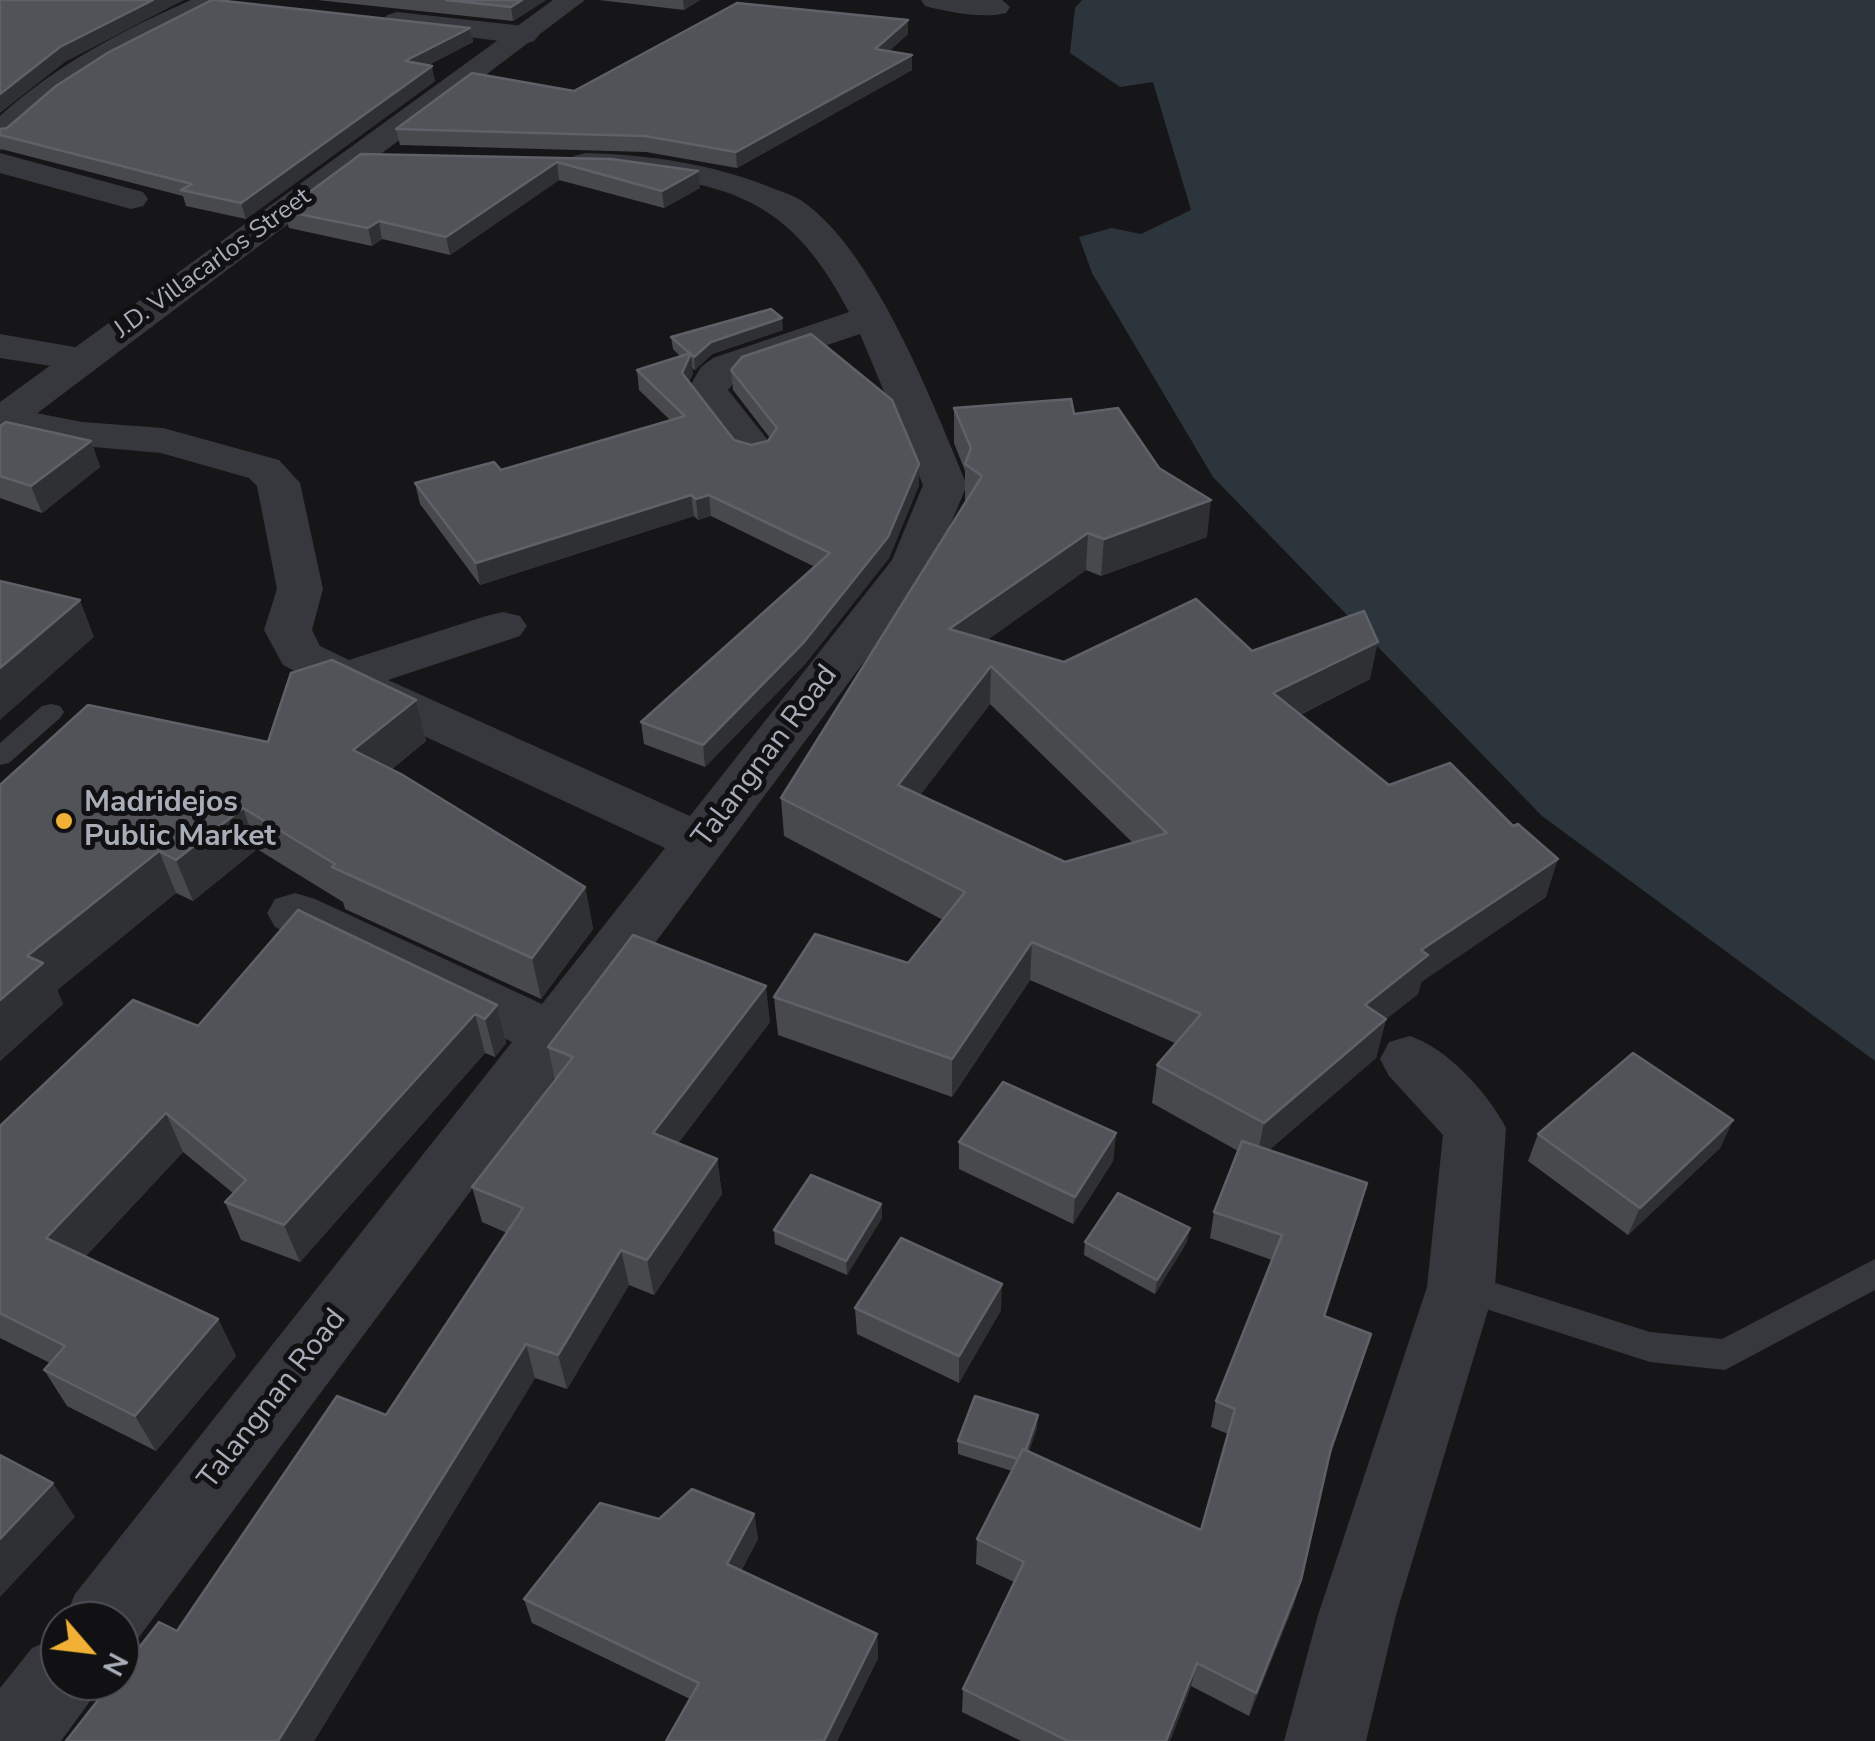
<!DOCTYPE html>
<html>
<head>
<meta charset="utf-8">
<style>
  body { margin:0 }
  #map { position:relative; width:1875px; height:1741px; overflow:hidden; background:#161618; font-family:"Nunito Sans",sans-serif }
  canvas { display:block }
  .north { position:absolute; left:40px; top:1601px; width:100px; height:100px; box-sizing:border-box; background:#111113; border:2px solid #4d4f55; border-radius:50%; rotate:118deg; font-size:28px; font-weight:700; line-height:40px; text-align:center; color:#a8adb8 }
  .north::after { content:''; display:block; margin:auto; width:35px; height:45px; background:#f2b134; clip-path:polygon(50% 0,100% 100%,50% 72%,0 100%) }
</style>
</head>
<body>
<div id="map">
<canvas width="1875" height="1741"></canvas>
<div class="north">N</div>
</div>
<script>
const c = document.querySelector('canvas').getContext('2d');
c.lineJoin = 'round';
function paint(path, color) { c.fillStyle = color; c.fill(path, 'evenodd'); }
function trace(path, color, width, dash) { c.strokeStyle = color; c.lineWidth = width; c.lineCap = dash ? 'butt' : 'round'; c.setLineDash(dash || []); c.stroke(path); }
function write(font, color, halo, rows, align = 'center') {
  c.font = font + ' "Nunito Sans",sans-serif'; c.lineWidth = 10; c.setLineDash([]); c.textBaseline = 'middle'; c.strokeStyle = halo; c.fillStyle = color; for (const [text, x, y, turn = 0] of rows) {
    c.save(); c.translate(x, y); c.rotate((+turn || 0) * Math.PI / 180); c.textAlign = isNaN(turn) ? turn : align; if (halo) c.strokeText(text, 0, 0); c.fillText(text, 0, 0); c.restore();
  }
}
paint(new Path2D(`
  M1082,0h793v1061l-333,-245 -329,-339 -121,-204 -13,-36 33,-9 29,6 50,-24 -38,-128 -33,5 -50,-34 5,-45z`), '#2c353c');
paint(new Path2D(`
  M51,704l9,2 4,6 -4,6 -51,45 -9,2v-22l42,-37z
  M1875,1259v31l-150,80 -75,-8 -201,-65 -5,-10 5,-10 12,-5 189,60 72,7z`), '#37383d');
paint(new Path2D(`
  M191,0h38l-4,6c-48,21 -94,44 -138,73 -23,15 -65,58 -87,64v-27c56,-51 123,-86 191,-116z
  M921,0h81l8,7 -4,6c-23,6 -58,-1 -81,-7z
  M397,12l127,14 10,3 5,6 -5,6 -10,3 -137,-17 -4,-6 4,-6z
  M0,153l143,39 5,7 -5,7 -12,3 -131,-36z
  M586,153c63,2 122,10 181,33 11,5 25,8 35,15 73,50 131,203 165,284l-37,88 -799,1075 -11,5v-32h-56l11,-27 437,-552 -237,-115 -8,-14 8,-14 20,-6 20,6 227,105 123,-156 -284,-132 -98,-51 -19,-35 13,-41 -20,-103 -8,-8 -88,-25 -79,-7 -82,-16v-24l82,16 81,6 116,32 21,23 23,106 -11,41 8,16 29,14 137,-44 17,-4 17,4 7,10 -7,10 -132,44 302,136 202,-256 31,-75 -63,-151 -119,40 -13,16 47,59 -6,9 -15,4 -15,-4 -52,-67 14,-24 12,-9 136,-46c-47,-90 -96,-125 -198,-135 -25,-3 -52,-1 -77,-7l-5,-7 5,-7z
  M0,334l97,17 6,8 -6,8 -14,4 -83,-13z
  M1410,1036c37,12 78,57 96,92l-11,159 -99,328 -30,126h-82l34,-126 109,-328 16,-152 -54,-59 -9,-17 9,-17z
  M60,1636v45h38l-10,23 -27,37h-61v-53l32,-40z`), '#37383d');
paint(new Path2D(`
  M553,0h32l-570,430 -15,3v-31z`), '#37383d');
paint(new Path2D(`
  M317,0h229l-33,21z
  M599,0h101l-16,10z
  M908,20v14l-19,17 23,19 -175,98 -91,-16 -246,-7 -4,-16z
  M470,28l3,14 -45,23 7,16 -189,138 -60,-13 -3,-10 -182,-47 -1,2v-22z
  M361,154l250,5 89,29 -36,20 -105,-28 -109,75 -68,-16 -10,7 -83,-18 -5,-17z
  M783,330l-71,24 -17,16 -3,-2 1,5 -4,9 45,58 17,5 17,-4 2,-3 -37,-48 -2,-20 188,115 -30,73 -84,106 -100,103 -61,-23 -3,-22 174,-155 -104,-51 -13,4 -4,-4 -214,69 -60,-81 -5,-21 86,-13 170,-49 -32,-31 -2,-20 43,-14 -7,-7 -2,-12z
  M954,408l120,6 133,123 -106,39 -15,-6 -99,70 77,22 188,-11 118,28 -70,36 89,70 157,112 -125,85 -3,12 -32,25 -10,39 -107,92 98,33 -42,133 38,44 -34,99 -28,121 -7,24 -45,112 -58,-30 -21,55h-149l-59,-29 1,-23 51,-107 -38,-18 1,-25 35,-68 -54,-17v-13l79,-13 -8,23 172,79 27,-96 -17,-7 5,-26 56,-141 -62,-22 4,-26 24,-61 -86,-48 5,-38 18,-22 -145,-63 -78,117 -174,-62 -4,-38 134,-34 35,-43 -159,-84 -3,-38 185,-297 -1,-1v-29l-11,-28zM990,704l143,139 -68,19 -145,-67z
  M0,426l91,15 9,26 -58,46 -42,-15z
  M416,700l10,41 -34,28 193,118 8,42 -52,70 -196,-90 -2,-7 -86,-53 -64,52 -17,-8 -119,97 6,14 -63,57v-276l268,-43z
  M497,1005l9,38 -11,14 -10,-4 -185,209 -59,-22 -16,-38 8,-9 -50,-41 -98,105 133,62 18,37 -80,95 -89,-45 -23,-36 6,-7 -50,-25v-212l198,-100z
  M770,1022l-92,121 39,16 5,35 -68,101 -25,-10 -62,104 -32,-11 -221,363h-248l111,-110 209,-216 121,-182 -25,-11 -10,-35 83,-107 -7,-33z
  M1733,1120l-13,28 -92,87 -100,-74 10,-27z
  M1116,1133l-3,28 -40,63 -114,-55v-27z
  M881,1204l1,14 -35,57 -72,-31 -1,-14z
  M1085,1242h102l-32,52 -71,-39z
  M855,1308l146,2 -42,73 -102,-49z
  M754,1514l4,25 -17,32 136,63 1,24 -41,83h-171l24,-42 -158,-76 -8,-24 135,-80z`), '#47494d');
paint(new Path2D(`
  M153,0h31l-119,62 -65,51v-19l60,-47z
  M522,0h24l-33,21 -2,-14z
  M683,0h17l-16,10z
  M908,20v14l-33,30v-15z
  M470,28l3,14 -65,34 -3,-15z
  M912,55v15l-175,98 -1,-16z
  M432,66l3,15 -189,138 -5,-16z
  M557,162l2,18 -109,75 -4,-18z
  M698,171l2,17 -36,20 -2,-17z
  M379,221l3,18 -10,7 -4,-18z
  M782,318l1,12 -71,24 -17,16 -1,-13 17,-15z
  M691,353l2,20 -9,20 -2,-20z
  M91,441l9,26 -58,46 -11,-27z
  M919,464v21l-30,73 -84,106 -100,103 -2,-22z
  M691,495l3,21 -214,69 -4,-22z
  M709,495l2,21 -13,4 -2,-21z
  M1211,500l-4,37 -106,39 3,-37z
  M1088,533l-2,37 -137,97v-38z
  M80,600l14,37 -94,83v-52z
  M1378,642l-8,37 -103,52 6,-38z
  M991,666l-1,38 -91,119 -1,-38z
  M416,700l10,41 -61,50 -12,-41z
  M243,808l14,41 -64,52 -17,-41z
  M159,851l17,42 -119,97 6,14 -63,57v-61l27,-44z
  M1558,859l-12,38 -125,85 -3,12 -63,49 10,-38 56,-55z
  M585,887l8,42 -52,70 -9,-41z
  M1032,942l-2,38 -78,117v-38z
  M766,986l4,36 -111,147 -6,-36z
  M497,1005l9,38 -11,14 -10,-38z
  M475,1014l10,39 -185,209 -16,-37z
  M1386,1019l-10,39 -120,103 8,-38z
  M166,1113l17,39 -116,124 -21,-38z
  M1733,1120l-13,28 -92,87 12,-27z
  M1116,1133l-3,28 -40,63 2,-27z
  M717,1159l5,35 -68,101 -7,-35z
  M1367,1183l-7,27 -43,132 7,-26z
  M881,1204l1,14 -35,57 -1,-14z
  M1190,1228l-3,14 -32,52 2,-14z
  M621,1250l8,35 -62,104 -9,-34z
  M1002,1284l-1,26 -42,73v-27z
  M218,1319l18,37 -80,95 -21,-35z
  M1371,1334l-8,26 -39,113 7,-25z
  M526,1344l9,34 -221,363h-36z
  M1038,1415l-1,13 -16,46 1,-13z
  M53,1483l22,34 -75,80v-58z
  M754,1514l4,25 -27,50 -4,-25z
  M1301,1580l-7,24 -45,112 7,-23z
  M877,1634l1,24 -41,83h-13z
  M1197,1663l-6,23 -21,55h-4z`), '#2f3033');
const building = new Path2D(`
  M0,0h153l-93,47 -60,47z
  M212,0h4l254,28 -65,33 27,5 -191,137 -60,-13 11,-6 -192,-49v-6l7,-1 49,-42 53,-34z
  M446,0h76l-11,7z
  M737,3l171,17 -33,29 37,6 -176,97 -91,-16 -249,-7 76,-56 102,18z
  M361,154l250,5 87,12 -36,20 -105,-29 -111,75 -67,-16 -11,7 -84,-17z
  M771,309l11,9 -71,24 -17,15 -23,-20z
  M811,334l81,66 27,64 -31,73 -84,105 -101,103 -62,-23 189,-169 -121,-58 -13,4 -5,-4 -215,68 -61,-80 79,-21 7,8 184,-54 -48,-46 54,-17 -9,20 52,67 17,5 17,-4 9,-13 -46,-58 11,-13z
  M1071,399l3,15 44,-6 41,60 52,32 -107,39 -16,-6 -139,96 115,33 132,-63 56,52 112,-40 14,31 -105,51 116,92 61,-22 63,63 5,-2 40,35 -137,91 7,5 -63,50 21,14 -122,104 -107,-58 44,-51 -169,-72 -80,117 -178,-62 41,-63 93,29 57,-71 -184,-94 201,-322 -17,-12 6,-16 -17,-40zM991,666l176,167 -102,29 -167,-77z
  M6,422l85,19 -60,45 -31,-10v-50z
  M0,581l80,19 -80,68z
  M332,660l84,40 -63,50 48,24 184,113 -53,71 -200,-91 3,-3 -92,-56 -67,52 -17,-9 -132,105 16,7 -43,37v-215l88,-80 180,37 23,-69z
  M298,910l199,95 -12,14 -10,-5 -191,211 -59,-23 21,-22 -80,-67 -120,125 172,81 -83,97 -91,-46 21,-24 -65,-33v-187l133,-126 65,26z
  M633,935l133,51 -113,147 64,26 -70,101 -26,-10 -63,105 -32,-11 -248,397h-212l47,-60h7v-9l39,-50 18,9 160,-235 49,19 137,-207 -51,-21 101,-130 -25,-10z
  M1633,1053l100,67 -93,88 -102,-74z
  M1003,1082l113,51 -41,64 -116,-55z
  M1242,1141l125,42 -43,133 47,18 -40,114 -30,132 -45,113 -59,-30 -31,78h-98l-105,-52 61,-127 -47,-23 46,-90 178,81 34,-121 -19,-8 66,-166 -68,-23z
  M811,1175l70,29 -35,57 -72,-31z
  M1118,1193l72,35 -33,52 -72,-38z
  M901,1238l101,46 -43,72 -104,-48z
  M975,1396l63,19 -12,35 -3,-1 -5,10 -60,-18z
  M0,1455l53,28 -53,56z
  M692,1489l62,25 -27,50 150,70 -53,107h-158l33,-58 -175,-84 76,-96 59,16z`);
paint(building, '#525359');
trace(building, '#5f6168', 2.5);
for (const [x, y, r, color] of [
  [64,821,10,"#f2b134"]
]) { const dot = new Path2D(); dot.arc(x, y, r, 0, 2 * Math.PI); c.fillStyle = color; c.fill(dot); trace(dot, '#111113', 4); }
write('25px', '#a8adb8', '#111113', [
  ["J.D. Villacarlos Street",213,264,-36]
]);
write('30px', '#a8adb8', '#111113', [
  ["Talangnan Road",766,757,-53],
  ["Talangnan Road",273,1400,-52]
]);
write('bold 30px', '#a8adb8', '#111113', [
  ["Madridejos",84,804],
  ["Public Market",84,838]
], 'left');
</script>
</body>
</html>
